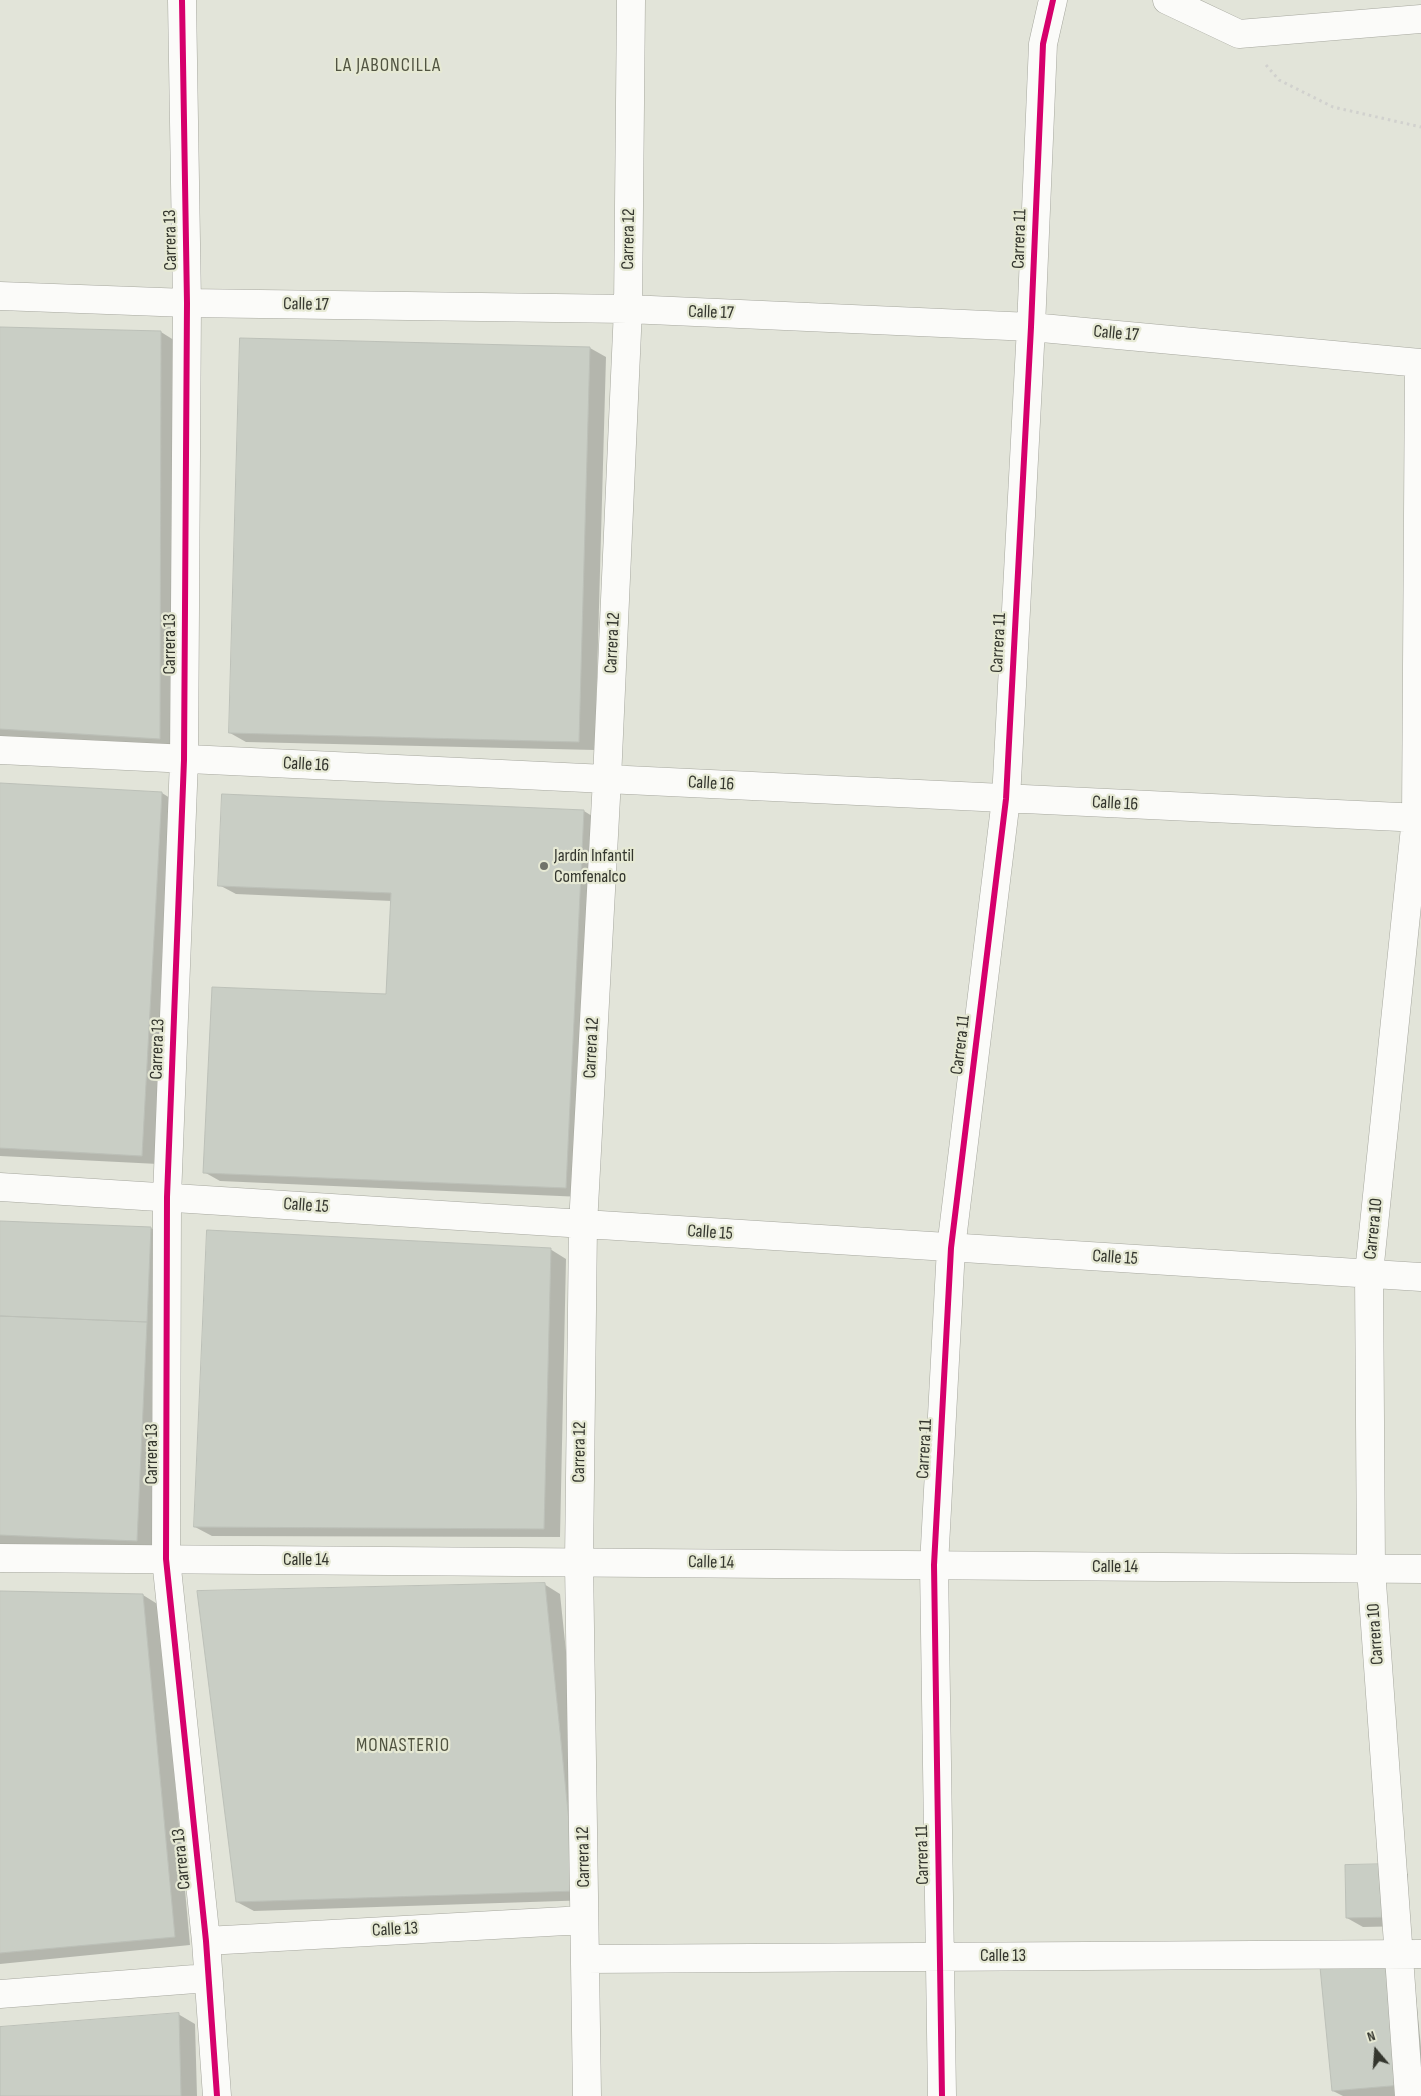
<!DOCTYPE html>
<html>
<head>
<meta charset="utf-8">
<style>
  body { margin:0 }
  #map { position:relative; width:1421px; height:2096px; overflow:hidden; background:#e2e4d9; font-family:"Sofia Sans Condensed",sans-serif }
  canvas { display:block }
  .north { position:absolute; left:1351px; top:2026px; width:50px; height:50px; -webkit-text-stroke:4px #e6e9d4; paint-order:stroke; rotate:342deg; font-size:14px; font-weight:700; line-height:20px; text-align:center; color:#34362e }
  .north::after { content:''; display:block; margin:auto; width:18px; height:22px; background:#34362e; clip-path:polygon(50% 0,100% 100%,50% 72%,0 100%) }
</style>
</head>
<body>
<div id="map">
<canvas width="1421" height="2096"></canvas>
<div class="north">N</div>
</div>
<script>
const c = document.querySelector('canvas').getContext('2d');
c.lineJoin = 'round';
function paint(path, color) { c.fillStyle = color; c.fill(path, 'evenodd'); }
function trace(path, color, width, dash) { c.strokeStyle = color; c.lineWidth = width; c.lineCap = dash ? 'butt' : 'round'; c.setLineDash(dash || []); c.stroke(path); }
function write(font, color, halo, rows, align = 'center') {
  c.font = font + ' "Sofia Sans Condensed",sans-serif'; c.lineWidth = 4.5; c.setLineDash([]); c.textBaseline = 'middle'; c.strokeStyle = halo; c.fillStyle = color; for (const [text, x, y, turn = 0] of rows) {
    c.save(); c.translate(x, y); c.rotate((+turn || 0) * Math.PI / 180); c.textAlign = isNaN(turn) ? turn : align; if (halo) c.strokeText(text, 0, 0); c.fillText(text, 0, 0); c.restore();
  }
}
paint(new Path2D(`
  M0,328l161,4 16,10 -1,405 -176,-10z
  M590,348l16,9 -11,393 -349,-8 -16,-9z
  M0,785l162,8 16,10 -20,361 -158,-8z
  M584,811l16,10 -18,376 -362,-16 -16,-9 184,-176 4,-95 -156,-7 -17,-9z
  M0,1222l151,6 16,10 2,320 -169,-7z
  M550,1249l16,10 -6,278 -348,-1 -17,-9z
  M544,1584l16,10 32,306 -338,11 -17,-9z
  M0,1592l143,3 16,10 31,340 -190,19z
  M1392,1865l16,9v52l-45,1 -16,-9z
  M1390,1962l24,14 7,71v49h-78l-10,-5z
  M178,2014l17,10 2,72h-197v-67z`), '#0003');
const building = new Path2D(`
  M0,327l161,4 -1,408 -160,-10z
  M240,338l350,9 -11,395 -350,-9z
  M0,783l162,9 -20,364 -142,-8z
  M222,794l362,16 -18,378 -363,-15 9,-186 174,7 5,-101 -173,-7z
  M0,1221l151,6 -4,95 -147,-6z
  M207,1230l344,18 -7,281 -350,-2z
  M0,1316l147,6 -10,219 -137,-6z
  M545,1583l31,308 -340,11 -39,-311z
  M0,1591l143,3 32,343 -175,16z
  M1392,1864l1,53 -47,1 -1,-53z
  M1390,1960l12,125 -70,6 -12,-124z
  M179,2013l2,83h-181v-69z`);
paint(building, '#c9cec5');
trace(building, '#bcc0b8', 1);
const minor = new Path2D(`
  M182,0l5,303 -3,457 -17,437 -1,362 40,382 11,155
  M1167,0l72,34 182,-15
  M0,296l187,7 441,6 403,18 390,36
  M0,750l1421,68
  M0,1187l1421,90
  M206,1941l378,-21
  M585,1959l836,-5
  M0,1994l208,-16
  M587,2096l-8,-534 4,-337 24,-446 21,-470 3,-309
  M942,2096l-8,-531 17,-317 55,-449 25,-472 12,-283 10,-44
  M1409,2096l-38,-527 -2,-296 47,-455 3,-455`);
const tertiary = new Path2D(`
  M0,1558l1421,11`);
trace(minor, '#a6a79e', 29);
trace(tertiary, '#a6a79e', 29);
trace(new Path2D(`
  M1266,65l13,15 54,27 88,20`), '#d1d1ce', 3, [2.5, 4]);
trace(minor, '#fbfbf9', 28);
trace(tertiary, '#fbfbf9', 28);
trace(new Path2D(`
  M182,0l5,303 -3,457 -17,437 -1,362 40,382 11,155
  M942,2096l-8,-531 17,-317 55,-449 25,-472 12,-283 10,-44`), '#d6006c', 6);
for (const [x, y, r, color] of [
  [544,866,5,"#71736a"]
]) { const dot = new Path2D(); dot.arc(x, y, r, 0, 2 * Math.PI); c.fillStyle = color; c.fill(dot); trace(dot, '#e6e9d4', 2); }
write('18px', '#34362e', '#e6e9d4', [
  ["Carrera 12",629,239,-89],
  ["Carrera 11",1020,239,-88],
  ["Carrera 13",171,240,-91],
  ["Calle 17",306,305,1],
  ["Calle 17",711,313,2],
  ["Calle 17",1116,334,5],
  ["Carrera 12",613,643,-87],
  ["Carrera 11",999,643,-87],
  ["Carrera 13",170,644,-90],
  ["Calle 16",306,765,3],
  ["Calle 16",711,784,3],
  ["Calle 16",1115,804,3],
  ["Carrera 11",961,1045,-83],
  ["Carrera 12",592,1048,-87],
  ["Carrera 13",158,1049,-88],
  ["Calle 15",306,1206,4],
  ["Carrera 10",1374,1229,-84],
  ["Calle 15",710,1233,4],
  ["Calle 15",1115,1258,4],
  ["Carrera 11",925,1449,-87],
  ["Carrera 12",580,1452,-89],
  ["Carrera 13",152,1454,-90],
  ["Calle 14",306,1560],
  ["Calle 14",711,1563,1],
  ["Calle 14",1115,1567],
  ["Carrera 10",1376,1634,-94],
  ["Carrera 11",923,1855,-91],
  ["Carrera 12",584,1857,-91],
  ["Carrera 13",182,1859,-96],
  ["Calle 13",395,1930,-3],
  ["Calle 13",1003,1956]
]);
write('18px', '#34362e', '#e6e9d4', [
  ["Jardín Infantil",554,856],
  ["Comfenalco",554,877]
], 'left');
c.letterSpacing = '1px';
write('19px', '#505341', '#e6e9d4', [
  ["LA JABONCILLA",388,66],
  ["MONASTERIO",403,1746]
]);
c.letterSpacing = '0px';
</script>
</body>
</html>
